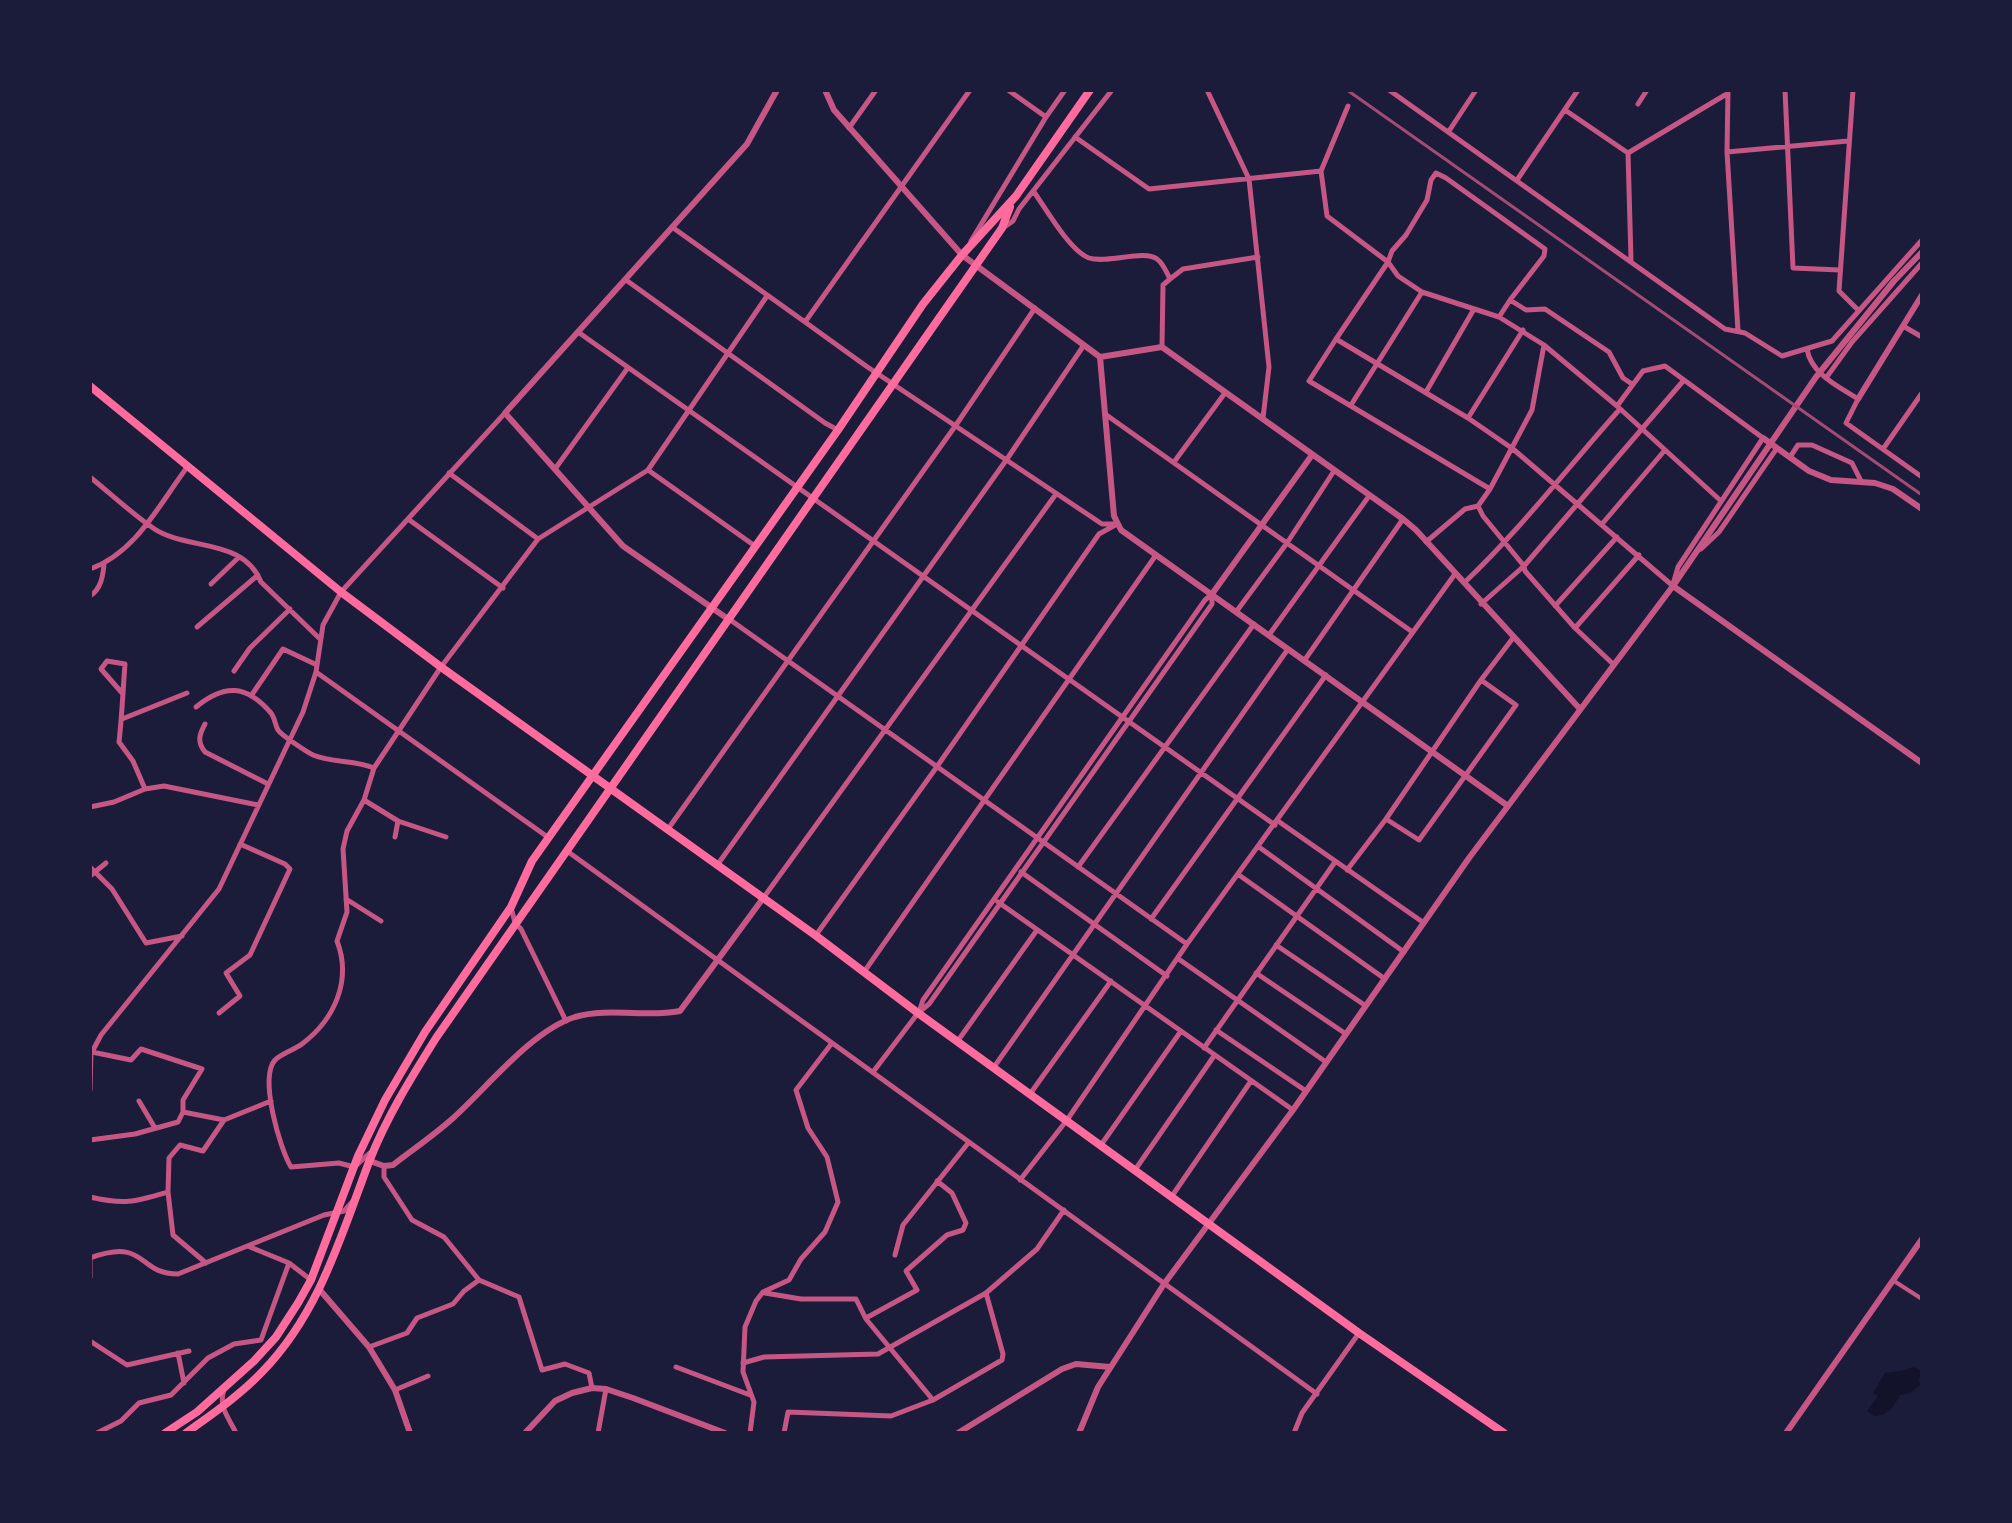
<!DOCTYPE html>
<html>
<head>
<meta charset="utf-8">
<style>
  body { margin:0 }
  #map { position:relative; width:2012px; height:1523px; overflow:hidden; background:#1b1b3a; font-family:Inter,sans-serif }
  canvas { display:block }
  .frame { position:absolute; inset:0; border:92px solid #1b1b3a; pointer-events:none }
</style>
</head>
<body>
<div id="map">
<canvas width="2012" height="1523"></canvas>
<div class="frame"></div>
</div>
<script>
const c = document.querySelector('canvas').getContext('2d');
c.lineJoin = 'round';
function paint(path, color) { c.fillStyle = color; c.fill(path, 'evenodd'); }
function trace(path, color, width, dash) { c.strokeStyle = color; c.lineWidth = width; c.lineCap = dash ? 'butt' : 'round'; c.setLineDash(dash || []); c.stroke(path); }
paint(new Path2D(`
  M1913,1367l9,4 -3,8 1,6 -10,8 -10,2c-7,12 -12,21 -26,21l-7,-5 11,-15 -5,-3 12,-20 21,-3z`), '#12122b');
trace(new Path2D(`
  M1894,1281l28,18`), '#c65784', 4);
trace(new Path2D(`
  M1008,90l38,27 19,-27
  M1207,90l42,89 20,188 -6,51
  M1389,90l336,239 20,4 37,23 50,-15 90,-101
  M1728,90l-1,62 11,179
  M1785,90l8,178 47,2
  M1853,90l-14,201 19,19
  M1638,104l9,-14
  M1348,106l-27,65 6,45 61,46 10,14 24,16 77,25 45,28 73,61 104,95
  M1565,110l63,43
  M849,128l27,-38
  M1449,131l27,-41
  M1075,137l74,52 172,-18
  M1727,152l121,-11
  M1517,180l61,-90
  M1034,192c12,17 36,59 55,66 18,6 55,-9 68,1 6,4 10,14 13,20l13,-10 75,-12
  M672,227l133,95 165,-232
  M1003,228l10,-7 6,-12 93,-119
  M971,241l75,-124
  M1631,260l-3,-107 97,-58
  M626,280l199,143 13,7
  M1499,317l11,-17 16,10 19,-1 64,43 14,26 9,6
  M805,322l61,44 236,158h14
  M1903,326l19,11
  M578,332l697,493
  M1336,339l52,-77 4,-11 14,-16 21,-35 4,-20 5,-7 10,5 99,71 -1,7 -34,44
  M1162,347l1,-62 7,-6
  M1807,349c4,25 31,37 51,50l-12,24 76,54
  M1826,378l26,-36 70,-79
  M1426,392l48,-83
  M1351,405l71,-113
  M1617,406l26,-35 22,-5 98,72 -85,129 -4,14
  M1105,414l306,217
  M1468,418l55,-88
  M1883,449l39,-56
  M1790,457l8,-12h14l40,18 9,18
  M1174,462l51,-69
  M555,469l72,-100
  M648,470l107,76
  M449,473l89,66
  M90,477c21,17 41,36 63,51 33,23 90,9 108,54l58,56
  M1490,489l-181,-108 27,-42 132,79 45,31 160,137
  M1478,506l5,10 41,50 1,5 50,57 38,36
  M408,519l95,69
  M1602,524l63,-74
  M1426,542l39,-33 13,-3 12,-17 42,-79 12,-65
  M1701,549l18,-17 58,-84
  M90,569c46,-16 70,-66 98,-103
  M1464,583c57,-54 104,-116 156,-174
  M211,584l28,-27
  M90,596c11,-7 13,-20 14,-32
  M1481,604l43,-38 160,-186
  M1555,606l62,-69
  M1236,612l51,-69 47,-72
  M729,619l458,325
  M197,627l61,-52
  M1575,628l64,-73
  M1269,635l100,-139
  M1304,661l99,-142
  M234,671l16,-23 40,-39
  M316,672l233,166
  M1481,680l35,25 -97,135 -33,-21 95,-139 32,-42
  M123,694l-22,-25 6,-8 18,3c-2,26 -3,52 -6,78l14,19 12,28
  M251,696l32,-47 34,16
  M196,707c28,-23 50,-23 75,6 4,5 4,12 7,17 3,5 29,22 35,25 19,8 42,5 61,13
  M122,719l65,-26
  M205,724c-6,11 -8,18 0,28l63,32
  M364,800l34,21 48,16
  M90,807l24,-5 31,-13 19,-3 94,19
  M1278,821l146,102
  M668,829l288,-404 79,-117
  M395,837l3,-16
  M1259,847l145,105
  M567,851l750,543
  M718,864l289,-405 77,-114
  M90,867l22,22 34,54 36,-7
  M1078,867l176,-243
  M1347,870l39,-51
  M1021,872l146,104
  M1239,875l146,104
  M90,876l16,-13
  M764,897l292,-403
  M346,899l35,22
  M998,902l295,208
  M511,907l4,16 6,6 45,92
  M1151,919l175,-244
  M816,935l120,-167 163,-234 18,-10
  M1276,945l90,61
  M1180,960l146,102
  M864,972l292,-417
  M1256,973l90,61
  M919,1012l4,-12 282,-400 6,-5
  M219,1013l21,-17 -14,-23 24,-18 40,-86 -5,-5 -45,-20
  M1216,1030l90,61
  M957,1042l80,-112
  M1204,1048l131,-186
  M994,1067l294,-418
  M873,1072l45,-59 11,-9 283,-400v-9
  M90,1090l1,-39
  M1030,1094l81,-113
  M139,1101l16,27
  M271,1101l-47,19 -41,-8v-12l19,-31 -61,-20 -10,11 -39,-8 9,-17 118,-146 84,-177 13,-40 7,-47 18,-33 164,-179
  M90,1140l45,-6 43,-12 5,-10
  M1101,1145l80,-114
  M370,1153l-16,14 -15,-4 -48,4c-11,-18 -32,-89 -16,-107 7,-7 19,-10 27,-16 33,-25 50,-64 35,-103l10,-29 -4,-63 4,-18 17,-31 10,-32 67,-101 97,-128 110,-69 119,-174
  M384,1166v11l28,43 32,17 35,43 40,17 23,73 23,-6 24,9 3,15
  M1135,1170l79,-114
  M1020,1180l47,-60 120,-176 268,-370
  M1172,1196l79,-115
  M90,1197c35,8 44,5 78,-5
  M250,1247l39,16 22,17
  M895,1255l8,-30 66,-83
  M90,1258c58,-21 46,16 88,16l146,-59 20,-4 9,-10
  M90,1259v18
  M206,1263l-33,-28 -5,-43 1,-34 11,-13 23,6 21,-31
  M765,1293l36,6h55l10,20 67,81
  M866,1318l51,-28 -11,-19 41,-36 16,-5 3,-7 -14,-30 -15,-12
  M90,1341l37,24 62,-14
  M369,1347l38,-14 10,-15 36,-14 11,-13 15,-11
  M178,1353l6,30
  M743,1363l21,-6 114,-3 108,-61 51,-44 27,-39
  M676,1367l74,28
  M224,1390c-6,17 5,28 12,43
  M395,1390l33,-14
  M97,1433l24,-12 18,-18 32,-8 37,-37 26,-14 27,-4 28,-77
  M598,1433l8,-44
  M750,1433l4,-31 -11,-30 2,-45 11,-26 7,-9 26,-12 12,-21 24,-27 13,-30 -11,-45 -19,-29 -12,-38 36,-47
  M784,1433l4,-21 103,4 42,-16 69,-40 1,-6 -17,-61
  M1294,1433l8,-20 57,-80`), '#c65784', 5);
trace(new Path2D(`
  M825,90l9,20 128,145 138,102 62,-10 241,172 13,11 164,179
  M1100,357l14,159 7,14 387,276
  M1858,399l64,-104
  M1763,438l46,33 22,9 44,3 18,6 29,20
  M1673,586l249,177
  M1212,594l100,-139
  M728,619l-105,-73 -118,-133 242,-269 30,-54
  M370,1161l14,5 9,-1c19,-15 40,-29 59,-46 35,-31 79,-88 123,-102 35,-10 70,1 105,-6l84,-114
  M319,1289l50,58 26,43 15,43
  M525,1433l30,-32 17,-8 20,-5 14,1 27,9 92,35
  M958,1433l104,-64 14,-5 34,3
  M1079,1433l19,-46 66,-103 129,-174 176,-252 204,-272 143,-209 78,-96 28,-29
  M1786,1433l136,-194`), '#c65784', 6);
trace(new Path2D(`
  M90,386l251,206 100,75 374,268 103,78 441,320 145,100
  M165,1433l32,-21 57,-51 22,-24 22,-34 13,-23 47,-124 27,-56 40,-68 86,-125 21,-46 306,-431 85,-126 39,-49 54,-59 74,-106
  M186,1433c26,-19 53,-37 76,-61 57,-58 79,-136 107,-210 17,-44 42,-84 67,-124l566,-810 8,-21`), '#ff6b9d', 8);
trace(new Path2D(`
  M1347,90l575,405`), '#a44b75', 3);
</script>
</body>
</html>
